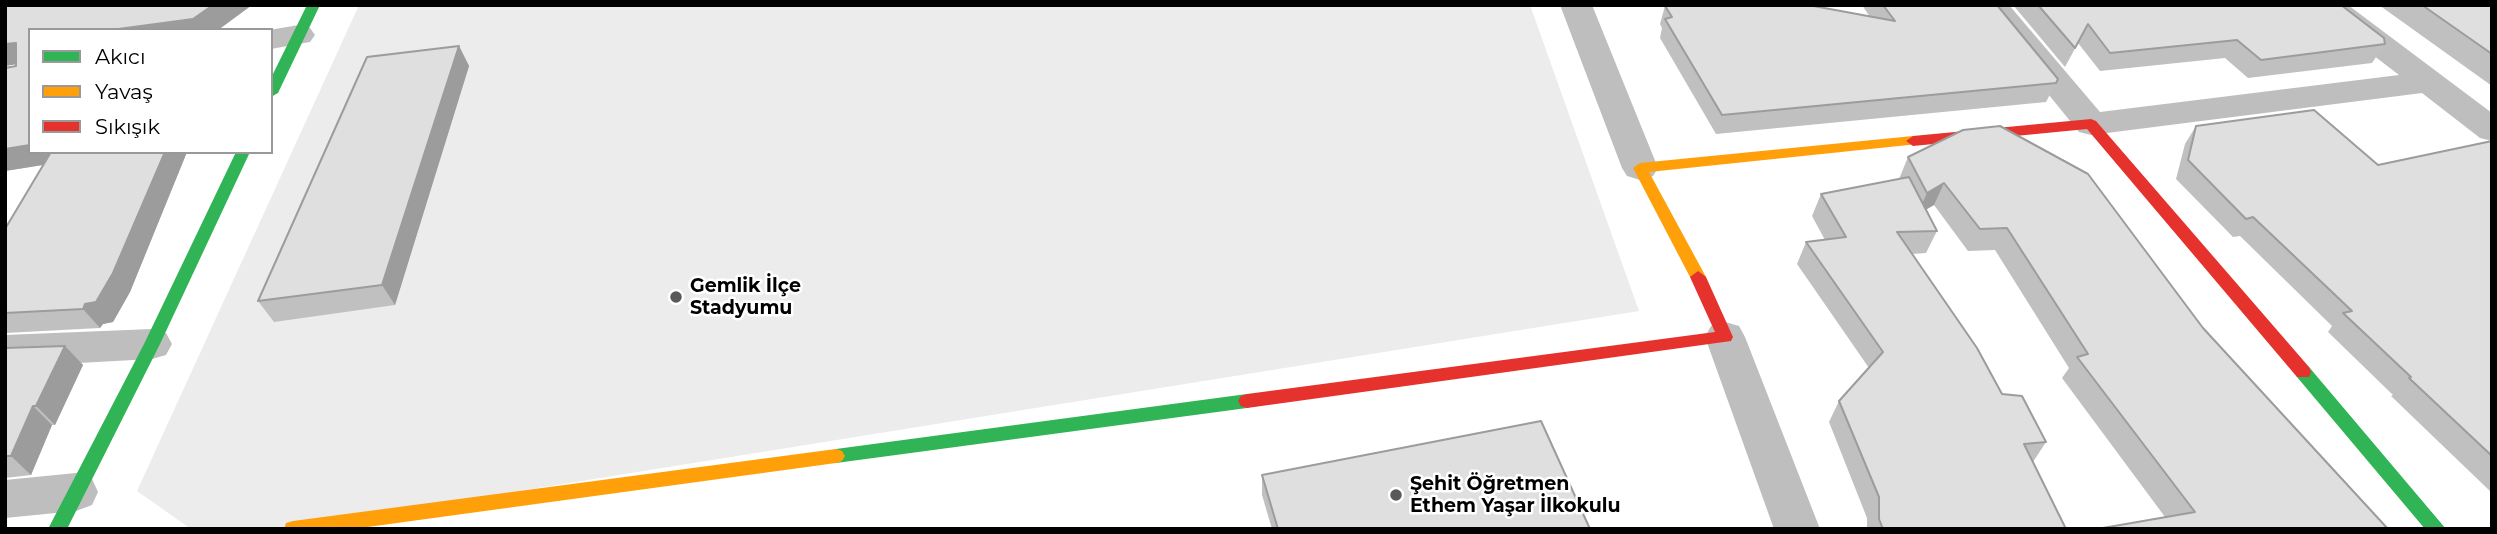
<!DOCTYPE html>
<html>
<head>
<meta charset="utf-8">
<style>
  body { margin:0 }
  #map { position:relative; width:2497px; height:534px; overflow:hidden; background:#fff; font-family:Montserrat,sans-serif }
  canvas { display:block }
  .frame { position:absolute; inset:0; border:7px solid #000; pointer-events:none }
  .legend { position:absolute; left:28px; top:28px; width:245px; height:126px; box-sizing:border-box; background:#fff; border:2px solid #999; margin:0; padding:9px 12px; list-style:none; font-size:21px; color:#000 }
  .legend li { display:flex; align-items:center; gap:14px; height:35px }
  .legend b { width:35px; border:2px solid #999 }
</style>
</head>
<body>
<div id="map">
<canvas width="2497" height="534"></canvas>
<div class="frame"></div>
<ul class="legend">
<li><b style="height:9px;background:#30b455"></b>Akıcı</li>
<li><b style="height:9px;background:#ff9f0a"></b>Yavaş</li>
<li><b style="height:9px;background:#e5322d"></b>Sıkışık</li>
</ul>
</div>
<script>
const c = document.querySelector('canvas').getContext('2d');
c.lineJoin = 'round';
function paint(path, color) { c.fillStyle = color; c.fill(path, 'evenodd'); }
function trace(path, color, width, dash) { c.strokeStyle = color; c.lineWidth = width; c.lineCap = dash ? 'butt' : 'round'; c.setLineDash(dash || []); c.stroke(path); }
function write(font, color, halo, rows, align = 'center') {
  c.font = font + ' Montserrat,sans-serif'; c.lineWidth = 5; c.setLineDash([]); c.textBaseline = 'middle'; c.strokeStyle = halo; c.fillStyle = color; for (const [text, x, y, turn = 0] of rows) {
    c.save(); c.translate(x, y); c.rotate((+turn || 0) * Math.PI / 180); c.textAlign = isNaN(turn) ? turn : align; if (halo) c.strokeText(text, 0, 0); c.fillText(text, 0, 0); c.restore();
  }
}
paint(new Path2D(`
  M359,5h1171l109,306 -1356,218h-92l-54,-38z`), '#ececec');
paint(new Path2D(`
  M1560,5h32l66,163 -5,8 -13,4 -13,-4 -5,-8z
  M1976,5h33l91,107 299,-37 -82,-63 -5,-7h36l144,108v28l-12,-3 -58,-45 -331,42 -12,-3z
  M299,25l11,3 5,7 -5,7 -39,7v-19h-2z
  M1725,322l14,4 6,11 75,192h-46l-69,-192 6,-11z
  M152,329l14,4 6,11 -6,11 -14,4 -147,8v-32z
  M76,473l16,6 6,13 -6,13 -16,6 -71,7v-38z`), '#bebebe');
paint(new Path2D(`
  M307,5h13l-42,88 -7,4v-19z
  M236,152h14l-90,192 -93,185h-19l96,-185z
  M2303,365l6,2 137,162h-21l-128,-152 -2,-5 2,-5z
  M1247,394l6,2 3,5 -3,5 -6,2 -411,55 -6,-2 -3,-5 3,-5 6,-2z`), '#30b455');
paint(new Path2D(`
  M1913,136l5,2 2,3 -2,3 -269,28 57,105 -8,6 -8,-6 -57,-109 7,-5z
  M836,449l6,2 3,5 -3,5 -6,2 -483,66h-69l2,-6 7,-2z`), '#ff9f0a');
paint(new Path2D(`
  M2091,119l5,2 213,246 2,5 -2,5h-12l-210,-248 -174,17 -7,-5 7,-5z
  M1698,271l8,6 27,60 -2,4 -484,67 -6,-2 -3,-5 3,-5 6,-2 468,-62 -25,-55z`), '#e5322d');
paint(new Path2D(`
  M5,5h247l-34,25h-188l157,122 -57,140 -17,30 -10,2 -3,4 -95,5v-104l38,-64 -38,6 11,-105v-2l-11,2z
  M1862,5h135l61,74 -12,23 -330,32 -56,-96 2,-10 -2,-4 5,-18 205,11z
  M2013,5h328l44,39 -13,19 -124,15 -23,-20 -125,13 -22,-28 -13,24z
  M2379,5h113v81z
  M459,46l10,20 -74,239 -121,17 -16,-21z
  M2196,126l182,39 114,-24v352l-101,-97 2,-1 -65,-63 4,-6 -92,-90 -7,1 -57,-58 9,-35z
  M1908,157l295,171 185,201 -223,-12 -103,-139 7,-10 -74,-118 -27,1 -34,-46 -8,4 11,22 -11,22 -14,1 90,140 44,48 -13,20 33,67h-199v-11l-38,-96 10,-21 30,-33 -72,-104 9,-22 19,-2 -13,-24 9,-22 78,-15z
  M65,346l18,19 -28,60h-3l-21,50 -26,3v-130z
  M1262,475l328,54h-318l-10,-34z`), '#c0c0c0');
paint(new Path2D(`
  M213,5h39l-34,25h-107z
  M16,43l14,19 -25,4v-22z
  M459,46l10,20 -74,239 -13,-20z
  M30,145v7h37l7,8 -69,11v-22z
  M165,152h22l-57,140 -17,30 -10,2 -3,4 -17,-19z
  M1944,183l-10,22 -17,10 10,-22z
  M65,346l18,19 -28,60 -19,-19z
  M33,406l19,19 -21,50 -20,-19z`), '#9c9c9c');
const building = new Path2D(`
  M5,5h208l-20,14 -82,11h-81v115l-25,4v-81l11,-2v-23l-11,1z
  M1670,5h138l87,16 -12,-16h114l61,74 -2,4 -334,32 -57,-96 7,-2 -7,-11z
  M2038,5h303l43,33 1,6 -124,16 -24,-20 -127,13 -22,-29 -13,24z
  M2422,5h70v49z
  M459,46l-77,239 -124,16 109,-244z
  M2314,110l64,55 114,-24v315l-83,-78 2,-1 -68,-64 9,-2 -99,-94 -7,2 -58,-59 8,-34z
  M2000,126l88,48 115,154 185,201h-291l98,-17 -118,-155 11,-3 -81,-126 -27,1 -36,-46 -17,10 -19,-36 55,-27z
  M51,152h114l-52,121 -17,29 -11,2 -2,5 -78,4v-84z
  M1909,177l28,54 -40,1 80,116 25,46 20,2 24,46 -22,2 42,85h-183l-4,-10v-22l-40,-96 44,-49 -77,-110 40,-5 -25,-43z
  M65,346l-29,60h-3l-22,50h-6v-108z
  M1541,421l49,108h-312l-16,-54z`);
paint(building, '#dfdfdf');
trace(building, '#9c9c9c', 2);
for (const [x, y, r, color] of [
  [676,297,7,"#595959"],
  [1396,495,7,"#595959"]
]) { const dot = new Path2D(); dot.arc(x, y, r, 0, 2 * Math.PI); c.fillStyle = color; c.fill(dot); trace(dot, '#fff', 2.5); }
write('bold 19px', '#000', '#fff', [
  ["Gemlik İlçe",690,286],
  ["Stadyumu",690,308],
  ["Şehit Öğretmen",1410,484],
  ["Ethem Yaşar İlkokulu",1410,506]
], 'left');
</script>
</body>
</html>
